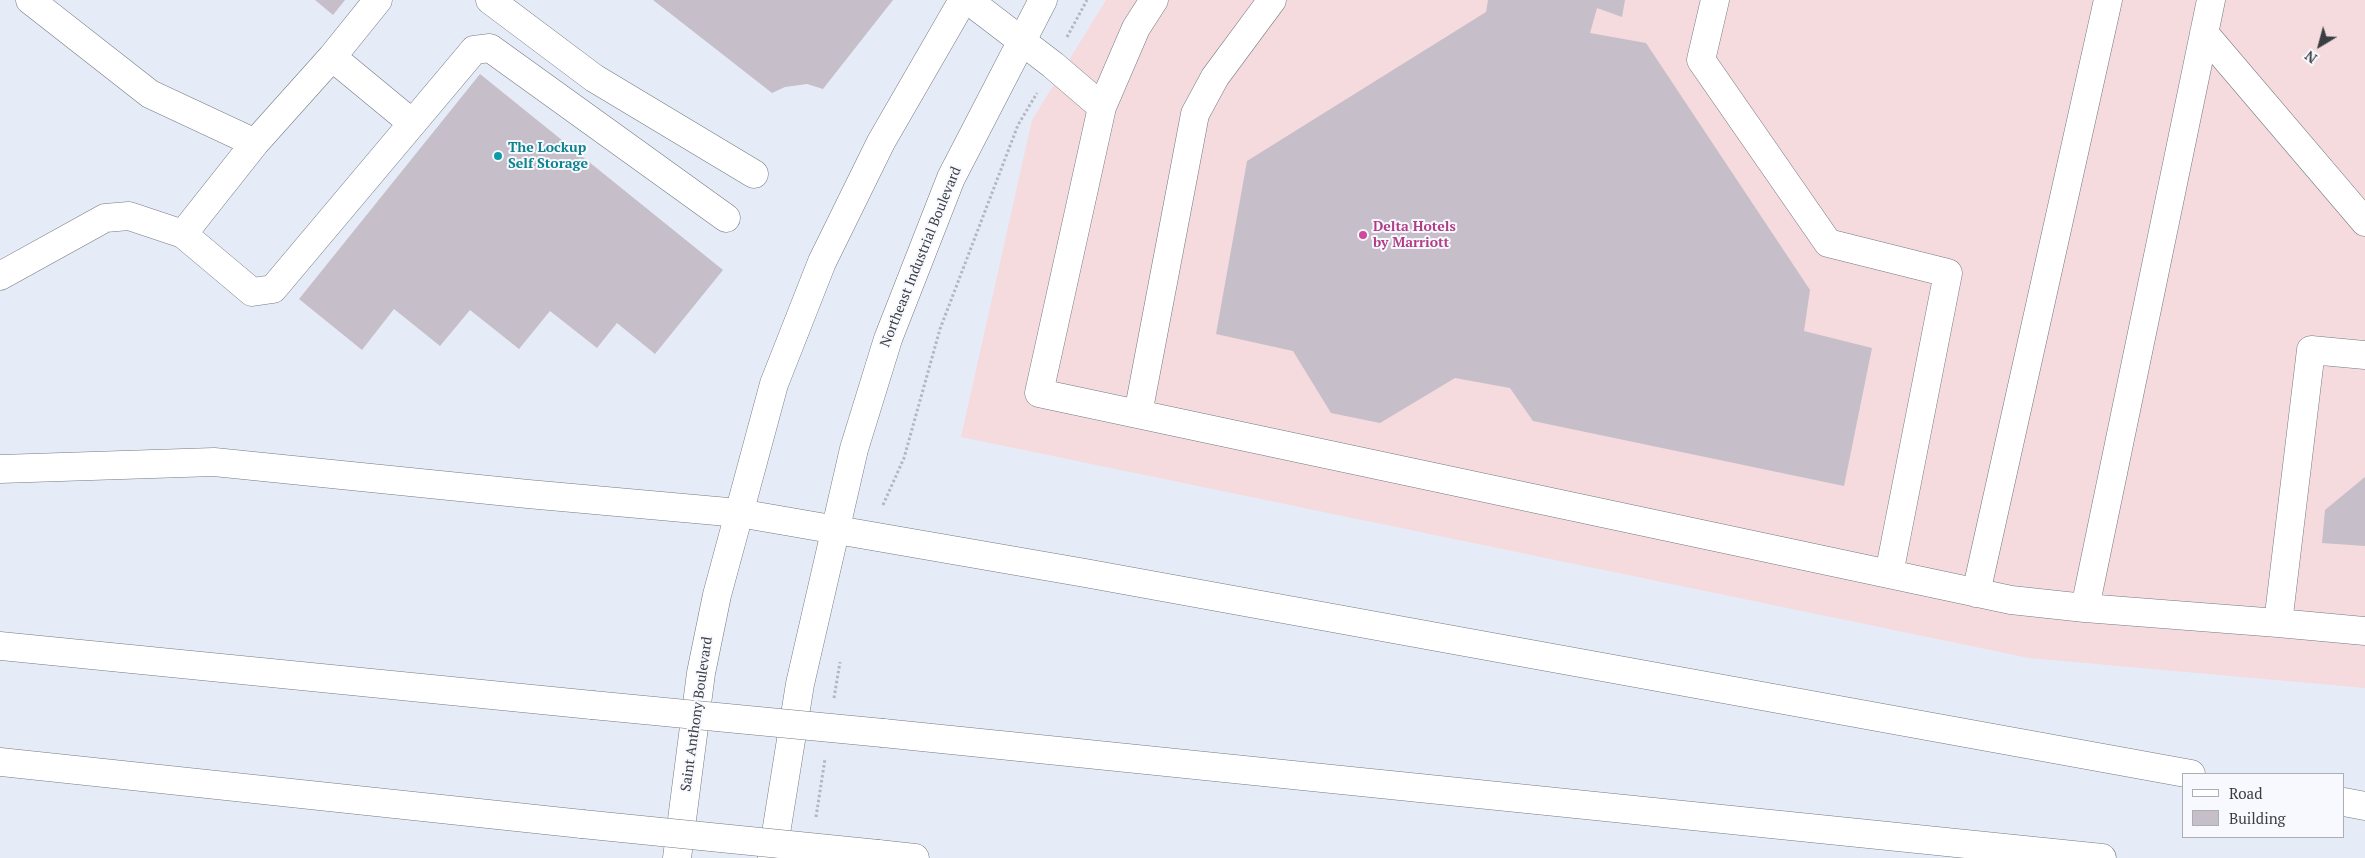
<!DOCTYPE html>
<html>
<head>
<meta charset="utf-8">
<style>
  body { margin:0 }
  #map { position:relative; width:2365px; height:858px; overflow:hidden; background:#e6ecf7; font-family:"PT Serif",serif }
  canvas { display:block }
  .legend { position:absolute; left:2182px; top:773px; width:162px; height:65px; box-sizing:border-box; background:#f7f9fe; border:1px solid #abaeb2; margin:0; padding:6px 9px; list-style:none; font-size:15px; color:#3a3d41 }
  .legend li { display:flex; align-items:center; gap:10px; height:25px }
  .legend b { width:25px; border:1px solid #abaeb2 }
  .north { position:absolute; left:2295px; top:20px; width:50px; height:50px; -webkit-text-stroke:4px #f7f9fe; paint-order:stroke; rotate:217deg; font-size:14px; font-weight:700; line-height:20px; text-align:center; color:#3a3d41 }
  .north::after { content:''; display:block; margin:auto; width:18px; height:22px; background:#3a3d41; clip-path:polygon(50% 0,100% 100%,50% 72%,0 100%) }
</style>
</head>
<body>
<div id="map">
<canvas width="2365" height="858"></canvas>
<ul class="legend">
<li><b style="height:6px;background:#fff"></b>Road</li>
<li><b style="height:14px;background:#c6bec8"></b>Building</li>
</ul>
<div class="north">N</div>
</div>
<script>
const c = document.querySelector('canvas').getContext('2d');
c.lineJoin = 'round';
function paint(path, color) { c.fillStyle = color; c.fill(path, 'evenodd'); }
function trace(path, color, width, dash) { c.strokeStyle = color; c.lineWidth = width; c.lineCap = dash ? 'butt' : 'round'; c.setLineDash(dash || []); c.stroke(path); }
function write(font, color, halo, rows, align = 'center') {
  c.font = font + ' "PT Serif",serif'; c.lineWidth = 4; c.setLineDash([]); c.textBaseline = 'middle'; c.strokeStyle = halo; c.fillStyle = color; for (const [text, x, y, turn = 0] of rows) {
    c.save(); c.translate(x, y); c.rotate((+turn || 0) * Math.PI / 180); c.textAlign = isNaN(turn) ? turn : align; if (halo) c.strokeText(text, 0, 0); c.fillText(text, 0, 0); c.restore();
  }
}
paint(new Path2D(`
  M1106,0h1259v688l-336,-30 -1068,-221 71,-317z`), '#f5dade');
paint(new Path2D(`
  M315,0h30l-12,15z
  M653,0h240l-70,89 -16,-5 -22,3 -13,6z
  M1488,0h137l-3,17 -25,-9 -7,25 56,10 164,247 -6,41 68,17 -28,138 -311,-65 -23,-33 -55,-10 -75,45 -49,-10 -38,-62 -77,-17 31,-173 239,-149z
  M480,74l243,196 -68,84 -38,-31 -20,25 -47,-37 -31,38 -49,-39 -30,36 -46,-37 -32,41 -63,-51z
  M2365,477v69l-43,-3 3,-33z`), '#c6bec8');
const minor = new Path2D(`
  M30,0l120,94 105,49 77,-86 46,-57
  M490,0l104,78 160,96
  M968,0l85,65 49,42 -63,286 972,207 74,8 126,-608
  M1715,0l-14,60 127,183 120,30 -59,301
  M2204,33l161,189
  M332,57l80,66
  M1102,107l34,-79 18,-28
  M183,234l72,-91
  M0,276l105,-58 24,-2 54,18 69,58 21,-3 201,-239 16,-2 236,170
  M1138,414l57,-300 20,-37 57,-77
  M1976,593l132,-593
  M2085,608l193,15 33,-273 54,5
  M2278,623l87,8`);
const major = new Path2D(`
  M677,858l24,-185 16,-78 57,-211 48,-122 59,-120 82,-142
  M772,858l28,-174 54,-235 34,-110 63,-161 92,-178`);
const highway = new Path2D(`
  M0,469l214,-7 314,32 211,19 346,60 1106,201
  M0,646l592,59
  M883,733l1219,125
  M0,762l582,62
  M2344,802l21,4
  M878,854l37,4`);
trace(minor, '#747983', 29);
trace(major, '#747983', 29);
trace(highway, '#747983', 29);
trace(new Path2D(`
  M1067,37l20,-37
  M883,505l21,-47 36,-129 78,-204 19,-32
  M834,698l6,-36
  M816,817l9,-58`), '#b2b7c0', 3, [2.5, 2.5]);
trace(minor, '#fff', 28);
trace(major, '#fff', 28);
trace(highway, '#fff', 28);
const highwayBridge = new Path2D(`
  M592,705l291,28
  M582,824l296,30`);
trace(highwayBridge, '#747983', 29, []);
trace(highwayBridge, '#fff', 28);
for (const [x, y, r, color] of [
  [498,156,5,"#0f9aa8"],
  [1363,235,5,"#d1479c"]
]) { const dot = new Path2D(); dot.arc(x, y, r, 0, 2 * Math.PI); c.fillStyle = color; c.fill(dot); trace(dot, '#f7f9fe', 2); }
write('bold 14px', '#0d838f', '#f7f9fe', [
  ["The Lockup",508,148],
  ["Self Storage",508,164]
], 'left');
write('bold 14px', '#b23c85', '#f7f9fe', [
  ["Delta Hotels",1373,227],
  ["by Marriott",1373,243]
], 'left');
write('14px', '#3a3d41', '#f7f9fe', [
  ["Northeast Industrial Boulevard",921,257,-68],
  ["Saint Anthony Boulevard",697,714,-82]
]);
</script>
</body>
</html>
